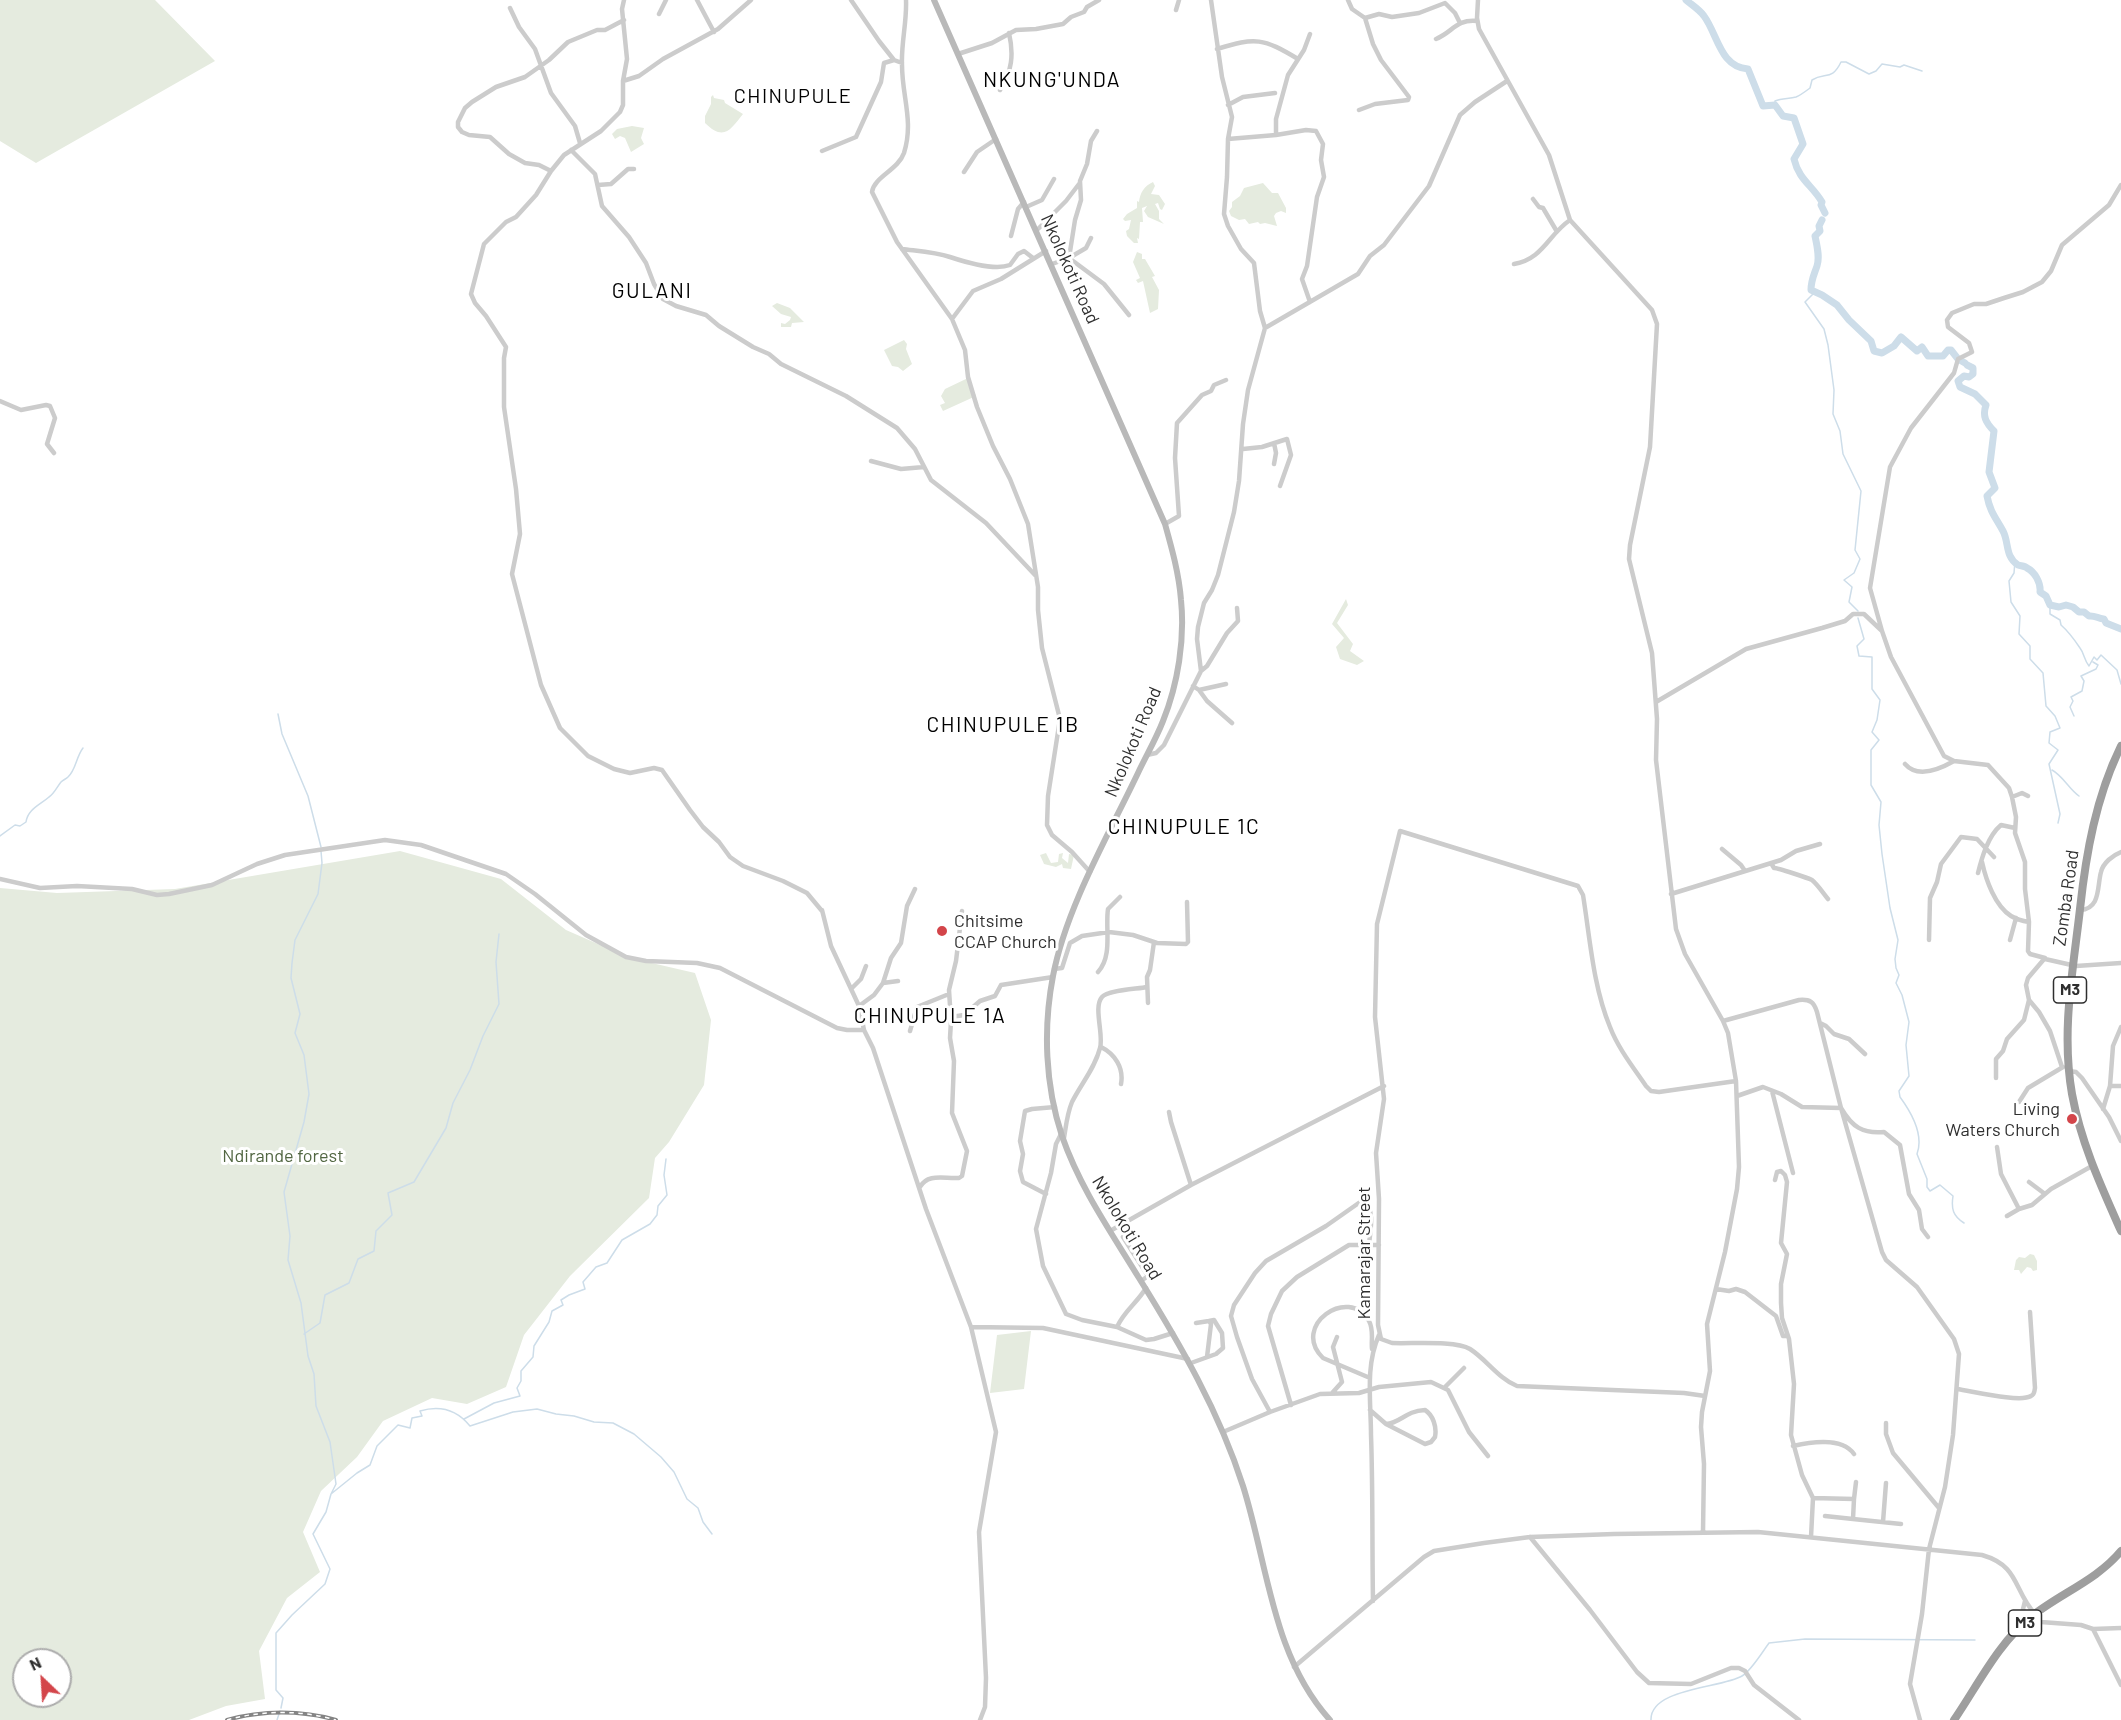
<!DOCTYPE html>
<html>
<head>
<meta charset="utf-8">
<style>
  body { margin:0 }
  #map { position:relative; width:2121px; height:1720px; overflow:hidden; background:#fff; font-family:Barlow,sans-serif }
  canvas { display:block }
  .north { position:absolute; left:12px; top:1648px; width:60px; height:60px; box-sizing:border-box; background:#fff; border:2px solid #acacac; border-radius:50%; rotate:335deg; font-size:16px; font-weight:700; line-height:24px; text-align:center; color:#2f2f2f }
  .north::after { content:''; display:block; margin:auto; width:21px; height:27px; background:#d3454a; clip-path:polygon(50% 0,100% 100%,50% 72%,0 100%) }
</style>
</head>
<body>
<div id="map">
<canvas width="2121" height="1720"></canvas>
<div class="north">N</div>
</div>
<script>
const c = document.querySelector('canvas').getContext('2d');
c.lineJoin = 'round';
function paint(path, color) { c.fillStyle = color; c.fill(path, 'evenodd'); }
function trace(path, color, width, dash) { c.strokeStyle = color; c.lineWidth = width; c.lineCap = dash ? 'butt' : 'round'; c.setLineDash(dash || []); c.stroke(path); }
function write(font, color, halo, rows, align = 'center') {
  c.font = font + ' Barlow,sans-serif'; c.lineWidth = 6; c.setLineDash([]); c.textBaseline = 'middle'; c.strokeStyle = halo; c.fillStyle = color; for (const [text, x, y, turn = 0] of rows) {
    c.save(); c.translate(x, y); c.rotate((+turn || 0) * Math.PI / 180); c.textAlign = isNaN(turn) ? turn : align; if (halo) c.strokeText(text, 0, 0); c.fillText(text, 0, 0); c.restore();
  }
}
paint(new Path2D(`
  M0,0h155l60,61 -179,102 -36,-22z
  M713,95l1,3 10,2 1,3 18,11c-12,15 -19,28 -38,9v-7l6,-12v-7z
  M632,126l12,2 -3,10 3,6 -13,8 -6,-14 -5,-2 -5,3 -3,-5 5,-5z
  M1153,182l2,4 -4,8 8,1 6,9 -3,6 -2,-1 -2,-6 -3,1 4,7v8l5,5 -16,-7 -4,-6 3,-5 -5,2 1,14h-3l-1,17 -2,-1 1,5h-4l-7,-7 -1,-5 3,-2 2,-9 -6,1 -2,-2 4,-5 10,-6v-7l2,1c1,-9 5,-16 14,-20z
  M1263,183l9,10h6l8,15v5l-5,-2 -5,2 -2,3 3,10 -12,-3 -5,1 -2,-2 -9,2 -4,-5 -6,1 -8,-4 -2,-5 3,-4v-5l8,-6 4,-8z
  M1137,252l5,2v5h3l10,17 -3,1 7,13 -1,19 -8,4 -7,-32 -5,2 -2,-3 4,-2 -7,-16z
  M777,303l13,5 14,14 -12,1 -1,4h-10v-4l4,1 5,-4 1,-3 -10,-3 -9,-8z
  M904,340l3,4 -1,5 6,15 -9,7 -5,-4 -6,-1 -8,-16z
  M968,378l8,18 -33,15 -3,-6 5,-2 -4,-7 4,-7z
  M1346,599l2,6 -11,18 16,21 -3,7 14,10 -7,4 -17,-6 -4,-12 8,-9 -12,-14z
  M400,851l101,28 65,51 64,28 65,15 16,47 -7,65 -35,57 -14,16 -6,40 -79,78 -46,59 -18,52 -39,17 -35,-6 -49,23 -26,36 -36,34 -18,41 17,40 -33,26 -28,53 6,48 -39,7 -37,14h-189v-832l57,5 118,-4zM24,1660h36v36h-36z
  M1046,853l5,10 7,-1 1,-8 4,-1 -1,5 6,5 1,-9 5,1 -3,14 -8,-1 -1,-4 -6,3 -12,-3 -4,-9z
  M2030,1254l4,1 3,6v9l-4,1 -2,-3 -4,-1 -6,7 -2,-4h-5l2,-10 3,-3 6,1z
  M1031,1331l-7,58 -34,4 7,-58z`), '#e5ebdf');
trace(new Path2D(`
  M1775,105v-4c7,-3 14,-2 21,-4 5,-2 10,-6 14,-9l2,-8c13,-8 20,1 29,-18h5l23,12 7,-3 6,-7 18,3 4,-2 18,6
  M1815,292l-10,10 19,27 4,16 6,45 -1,24 7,17 3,23 18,37 -6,59 5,9 -6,14 -10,7 8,7 -3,15 9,9
  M2015,561l-1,12 -5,8 2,21 9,14 -1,18 11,12v13l13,14 3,33 9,10 5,12 -10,4 -1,11 9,7 -9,14 11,50 -2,9
  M2050,605v9l10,6 1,5c8,7 13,14 19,23 4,5 4,12 9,18l5,-9 3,3 4,-5 16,15 4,14
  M1858,618l6,21 -7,7 2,10 13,1v32l8,11 -3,20 -5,12 7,8 -8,10v35l10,17 -2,23 3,29 8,54 8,32 -3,19 1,9 3,7 -3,8 6,12 7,27 -3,23 3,31 -10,15 1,6c11,15 24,38 17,57l10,25v8l3,4 10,-6 13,11c-2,13 0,20 11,27
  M278,714l4,20 26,62 13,51
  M2074,716l-4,-9 3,-6 -2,-4 11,-6 2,-10 -3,-5 15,-7 2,-4 -5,-3
  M2052,770c11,6 17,19 27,26
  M0,836l15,-11 5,1 6,-4c2,-13 14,-17 23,-25 5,-3 8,-10 12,-15 2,-2 5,-3 7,-5 8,-7 8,-20 15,-29
  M321,851l1,12 -4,31 -23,46 -3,23 -1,15 9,36 -5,19 9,22 5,39 -5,28 -20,70 6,44 -2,24 13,43 7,53 6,18 2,32 14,36 6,42 -5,10
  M304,1334l16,-11 5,-28 24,-12 9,-24 16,-8 2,-20 16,-16 -4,-22 26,-11 32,-54 7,-25 17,-33 13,-34 16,-32 -3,-42 3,-28
  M464,1419l30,-16 26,-7 -3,-8 4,-7v-10l12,-14 1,-11 15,-24 3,-11 11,-6 -2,-5 8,-5 16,-6 -2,-7 13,-15 11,-4 15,-23 28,-16 7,-9 1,-9 9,-11 -3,-20 2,-16
  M281,1708l2,-10 -7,-8v-57l16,-18 33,-31 5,-15 -17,-35 13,-22 5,-18 26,-21 13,-8 7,-19 21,-21 12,3 2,-10 10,-2 -2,-5c20,-6 37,-1 50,15l43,-14 24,-3 19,5 18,2 20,6 19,1 21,11 27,23 13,15 13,27 11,9 5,14 9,12
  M277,1720l3,-9
  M1651,1720c-1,-32 71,-32 91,-44 9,-5 21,-25 27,-33l36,-4 170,1`), '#cddde9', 1.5);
trace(new Path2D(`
  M1686,0c6,5 14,10 18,16 14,19 16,51 44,53l15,37 12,-1 8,11 11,2 9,26 -9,15c5,21 18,26 28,43l-1,3 4,8
  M1822,220l-3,6 1,5 -5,5c2,10 5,21 2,30 -3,9 -6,14 -6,24l11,5 15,10 12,15 22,21 3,10 8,2 12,-7 7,-9 16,14 5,-4 6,9h15l5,-6h3l7,9 7,4
  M1967,365l6,3v6l-4,3 -5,-1 -6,5 2,6 15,7 11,11c-4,11 0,18 8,26l-5,41 6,16 -8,8c3,16 9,22 16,35 6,11 2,26 15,34 3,1 7,1 9,3 8,4 14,15 13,24l6,4 4,9 9,2 7,-2 7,2 6,5h5l5,4c6,-1 9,3 15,3l2,4 15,6`), '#cddde9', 7);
trace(new Path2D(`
  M624,0l-2,9 5,50 -4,22v24l-3,7 -19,19 -37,24 -13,16 -15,24 -20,22 -10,5 -22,22 -13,50 4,9 11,13 20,31 -2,11v49l12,82 4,45 -8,40 29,111 19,43 28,28 26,13 16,4 24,-5 8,2 28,40 13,17 16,15 11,15 13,9 40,15 24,12 15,18
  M697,0l17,32
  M851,0l28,41 15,19 8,3
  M906,0c1,22 -5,43 -4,65 0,32 12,56 2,88 -6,17 -30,24 -32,39l25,50 55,77 13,31 3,27 9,30 16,39 17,33 18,45 10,63v23l4,38 18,71 -12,77 -1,29 5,10 20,17 18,20
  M1348,0l4,9 13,9 8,26 8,16 28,37 -1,3 -33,4 -16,6
  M1478,0l-1,18 2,11 70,126 21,65 82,90 5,14 -7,123 -20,98 -1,14 23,94 5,66 -1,41 20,169 9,25 38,67 5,12 8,48 3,86 -2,22 -12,63 -18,72 3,47 -8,41 -1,15 3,37 -1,68
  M510,8l9,19 16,22 16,44 24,33 5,17
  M1176,10l3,-10
  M659,14l7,-14
  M1365,18l14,-4 13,3 27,-4 26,-10 10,10 5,10
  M1436,39c17,-7 20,-20 41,-18
  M1217,49c39,-12 46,-11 81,10
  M958,54l34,-11 24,-13 20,-1 27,-5 8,-7 13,-5 3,-5 12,-7
  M623,81l16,-5 24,-17 55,-30 33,-29
  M1000,90c12,-19 14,-35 9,-57
  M1228,105l15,-8 32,-4
  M1276,135l30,-5 10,1 7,13 -2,16 3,17 -7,20 -10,69 -5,13 8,23
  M1228,139l48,-4v-16l12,-44 16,-25 6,-16
  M571,150l24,24 7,32 27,31 17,26 8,21 9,15 13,7 30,9 13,11 34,21 16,7 12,10 65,32 51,32 18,21 16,31 55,43 49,52
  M822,151l34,-14 25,-55 3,-19 10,-3
  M551,171l-12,-6 -14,-2 -16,-9 -19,-17 -21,-2 -7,-3 -4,-5v-5l7,-14 7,-6 24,-15 29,-10 24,-17 19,-18 29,-12h8l19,-10
  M964,172l13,-20 19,-13
  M598,185l13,-1 17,-15h6
  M1533,199l6,8 4,1 13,22
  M1026,207l16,-7 12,-21
  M1036,231l30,-30 13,-17
  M1011,236l7,-27 6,-7
  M1091,238l-5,10 -17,10 35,26 25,31
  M902,249c15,2 33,3 48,8 15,5 44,14 60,8l8,-11 6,-3 9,7
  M1052,264l17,-6 6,-38 6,-20 -1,-19 7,-17 4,-23 6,-10
  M1514,264c29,-5 34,-29 56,-44
  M952,319l21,-28 28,-12 45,-28
  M1265,328l93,-54 12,-18 14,-11 45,-59 31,-71 15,-13 32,-21
  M0,401l21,9 25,-5 4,1 5,12 -8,26 7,9
  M1243,449l19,-2 25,-8 4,16 -11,31
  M871,461l30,8 23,-2
  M1274,464l2,-11 -2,-10
  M1165,524l14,-8 -4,-58 2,-35 25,-28 9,-4 3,-6 12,-5
  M1882,631l-12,-43 20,-121 21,-39 43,-55 4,-14 14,-7 -3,-9 -21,-16 -1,-7 5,-7 22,-9h12l18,-6 19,-6 19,-10 9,-11 11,-26 47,-40 12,-20
  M1201,671l-4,-32 1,-12 6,-24 8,-13 6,-15 16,-63 5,-31 4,-57 5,-34 17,-62 -5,-17 -6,-48 -13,-14 -13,-23 -4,-12 3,-37 1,-38 4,-22 -10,-40 -11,-77
  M1193,686l6,4 8,11 25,22
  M1199,690l27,-6
  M1656,702l90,-53 76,-21 23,-7 8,-7h11l18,17 9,26 53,99 10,5 34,4 21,23 3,9 4,20 -1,16 10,29v27l4,33 -1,29 2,3 15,4 -17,20 -2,7 3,15 10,12 11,19 12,36
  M1147,755l9,-2 8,-8 37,-74 6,-5 20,-33 11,-12 -1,-13
  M1905,764c13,15 35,5 49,-3
  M2012,797l10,-4 6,3
  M1722,849l19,16 4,6
  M1982,862c4,18 13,44 29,54 5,3 12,5 18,6
  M1771,863l3,5c4,0 34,10 38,12 6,5 11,13 16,19
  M1978,873c4,-16 10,-37 23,-48l14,3
  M0,879l40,9 37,-2 55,3 25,6 12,-1 43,-9 45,-21 28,-9 100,-15 36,5 85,29 29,20 51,41 40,22 20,4 51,2 23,5 117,60 10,2h17l9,18 53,161 45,118 72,1 145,31
  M1671,894l110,-34 15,-9 24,-7
  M822,910l9,36 28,60 5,24
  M2080,910c21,-1 17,-24 21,-38 2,-9 12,-17 20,-20
  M1929,940l1,-42 7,-16 4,-18 20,-27 16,2 17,18
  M2010,940l6,-22
  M2045,959l31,7 45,-3
  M1054,969l8,-1 8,-25 12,-7 27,-4 24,3 24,8 29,1 2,-2 -1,-40
  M1098,972c15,-16 7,-44 10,-63l12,-12
  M883,983l15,-2
  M851,989l10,-10 5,-13
  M1148,1003l-1,-26 3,-7 4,-28
  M859,1006l15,-11 9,-12 8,-25 10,-15 6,-37 8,-17
  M951,1017l13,-2 16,-14 15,-5 6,-11 52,-8
  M1723,1021l76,-21c11,-1 15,2 18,12l24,96 41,144 4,8 31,27 37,52 5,15 -6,81 -8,52 -16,62 -7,65 -12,70 10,36
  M1820,1023l6,3 8,8 15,5 16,15
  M910,1031l7,-24 32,-13
  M1101,1047c14,7 23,21 20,37
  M2069,1071l7,1 6,6 27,39 12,24
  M1996,1078v-19l7,-8 4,-12 17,-19 5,-20
  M2110,1086h11
  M1772,1091l21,82
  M1737,1096l26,-9 18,7 21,13 39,1c11,19 22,26 43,24l16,13 9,49 10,16 3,19 6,8
  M2019,1102l9,-14 35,-21
  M2103,1109l7,-23 3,-40 8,-19
  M1169,1112l2,10 20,63
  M1061,1134l-5,10 -5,29 -15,56 7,37 23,48 16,6 35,7 29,13 8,-1 19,-6
  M1064,1138c2,-12 3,-24 8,-36 9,-18 23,-34 28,-54 4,-13 -7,-41 2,-51 6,-7 36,-8 45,-10
  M1997,1147l4,27 18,35 13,-4 19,-16 41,-23
  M1775,1180l2,-8 4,-1 4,4 2,7 -6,61 6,11 -6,30v19l1,15 7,21 5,45 -3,51 11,40 11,23 -2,39
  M2029,1182l16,12
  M920,1187c8,-14 24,-8 39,-9l3,-2 5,-25 -15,-38 2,-52 -4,-23 1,-17 -2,-31 7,-29 6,-50
  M1046,1194l-23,-12 -3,-11 3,-17 -3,-13 5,-30 7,-2 23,-2
  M2007,1216l12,-7
  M1110,1231l81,-46 193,-99
  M1123,1237l25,39 -7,5
  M1716,1289l13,2 7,-2 9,3 31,24 7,20h5
  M1196,1323l13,-2 2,3 -4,33
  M971,1327l25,105 -17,100 7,146 -1,29 -5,13
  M1117,1327c7,-16 20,-24 29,-39
  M1191,1363l25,-9 7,-6 -1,-15 -8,-13 -5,1
  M1370,1378l-47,-20c-33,-32 26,-73 46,-37 5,9 2,19 3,28
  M1445,1387l19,-19
  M1957,1389c15,2 63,14 74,7 4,-2 3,-4 4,-8l-5,-76
  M1333,1392l9,-10 -9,-35 4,-10
  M1705,1396l-21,-3 -167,-7c-19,-8 -30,-26 -47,-37 -15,-9 -59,-5 -78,-6l-11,-4 -3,-14 1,-126 -3,-46 8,-54 -9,-82 2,-93 23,-93 178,55 5,9c7,43 10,91 27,132 8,21 23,40 36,59l5,5 8,1 77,-11
  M1291,1405l-23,-79 3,-12 11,-23 15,-14 52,-32h30
  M1370,1410l16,14
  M1425,1410c8,5 12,17 10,27l-4,5 -6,2 -39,-20c15,-1 19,-13 39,-14z
  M1270,1412l-18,-33 -15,-42 -6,-21 3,-11 21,-32 11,-12 60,-35 37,-26h2c10,13 5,31 4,45
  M1886,1423v11l7,19 46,55
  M1223,1432l47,-20 50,-18 39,-1 20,-6 52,-5 17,8 21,42 19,24
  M1793,1446c17,-4 49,-9 61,8
  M1813,1498l41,1 -1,20 48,5
  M1854,1499l2,-17
  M1825,1516l28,3
  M1883,1522l3,-39
  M1530,1537l60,73 47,62 12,11 42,1 40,-16h8l6,3 9,14 45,35
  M1373,1601c-1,-56 0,-111 -2,-166 0,-33 -6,-69 8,-100
  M2025,1601l-2,8 5,11
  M2031,1617l10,5 40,3 12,4 28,-1
  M2093,1629l28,56
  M1294,1667l130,-110 10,-6 50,-8 46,-6 84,-3 144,-2 224,23c38,11 31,35 53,59`), '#ccc', 4.5);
trace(new Path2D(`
  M934,0l231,524c7,25 14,50 16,76 4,39 -3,84 -18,121 -7,18 -17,35 -25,52 -30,63 -72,135 -85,203 -10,52 -8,109 9,160 18,52 49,96 77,142 41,66 80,133 104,208 25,79 29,170 87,234`), '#b9b9b9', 6);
trace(new Path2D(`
  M2121,746c-25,51 -35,107 -41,163 -7,62 -19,122 -8,185 9,49 29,92 49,137
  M1954,1720c24,-35 44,-77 78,-104 29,-23 65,-36 89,-65`), '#9e9e9e', 8);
const rail = new Path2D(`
  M227,1720c35,-10 75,-10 109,0`);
trace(rail, '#848484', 4);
trace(rail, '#fff', 1.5, [4.5]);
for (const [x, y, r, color] of [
  [942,931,6,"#d3454a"],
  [2072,1119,6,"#d3454a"]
]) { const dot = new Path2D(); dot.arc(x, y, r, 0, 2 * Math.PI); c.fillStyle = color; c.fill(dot); trace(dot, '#fff', 2); }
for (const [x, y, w] of [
  [2070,990,33],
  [2025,1623,33]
]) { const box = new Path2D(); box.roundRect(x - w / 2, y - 13, w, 26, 4.5); c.fillStyle = '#fff'; c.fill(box); trace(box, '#2f2f2f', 1.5); }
write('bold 16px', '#2f2f2f', null, [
  ["M3",2070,990],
  ["M3",2025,1623]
]);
write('18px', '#2f2f2f', '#fff', [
  ["Nkolokoti Road",1070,269,66],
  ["Nkolokoti Road",1133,742,-67],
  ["Zomba Road",2066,898,-82],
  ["Nkolokoti Road",1127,1228,59],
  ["Kamarajar Street",1364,1253,-90]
]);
write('18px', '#2f2f2f', '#fff', [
  ["Chitsime",954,921],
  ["CCAP Church",954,942],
  ["Living",2060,1109,"right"],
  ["Waters Church",2060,1130,"right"]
], 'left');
write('18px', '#516641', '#fff', [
  ["Ndirande forest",283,1156]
]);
c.letterSpacing = '1.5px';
write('20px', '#000', '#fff', [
  ["CHINUPULE",793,96]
]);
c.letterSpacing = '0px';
c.letterSpacing = '1.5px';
write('21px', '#000', '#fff', [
  ["NKUNG'UNDA",1052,80],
  ["GULANI",652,291],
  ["CHINUPULE 1B",1003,725],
  ["CHINUPULE 1C",1184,827],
  ["CHINUPULE 1A",930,1016]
]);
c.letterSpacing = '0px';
</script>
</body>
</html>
